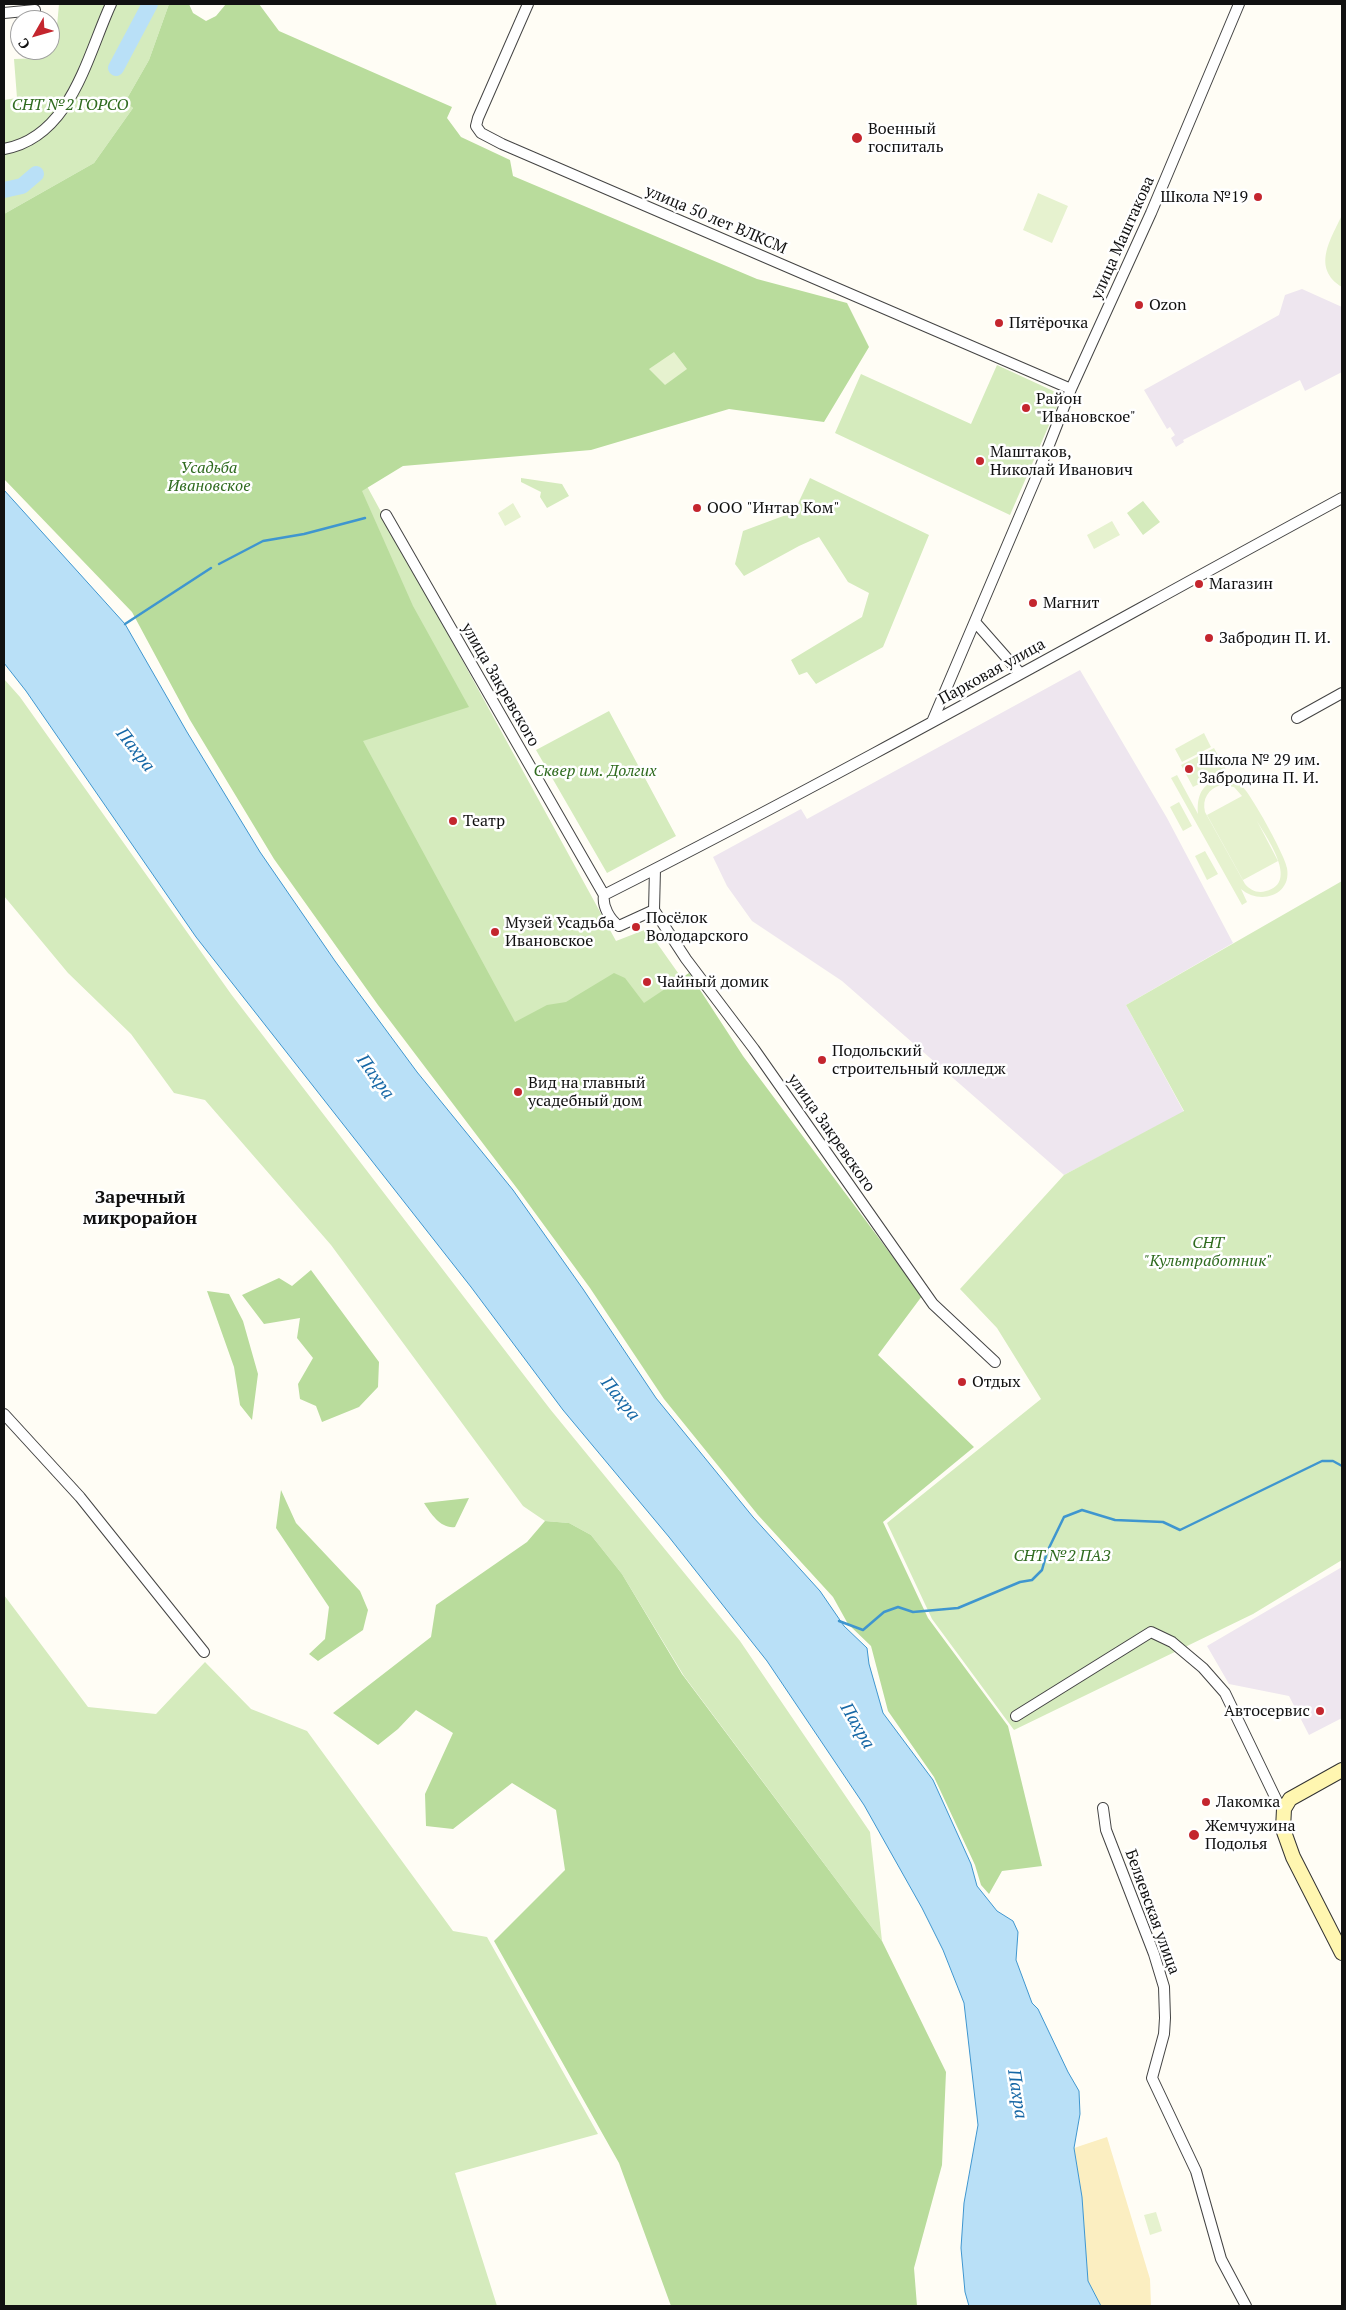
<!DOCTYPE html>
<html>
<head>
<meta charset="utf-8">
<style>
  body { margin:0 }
  #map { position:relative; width:1346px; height:2310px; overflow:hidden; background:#fffdf5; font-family:"PT Serif",serif }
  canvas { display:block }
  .frame { position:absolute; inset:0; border:5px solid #111; pointer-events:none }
  .north { position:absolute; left:10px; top:10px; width:50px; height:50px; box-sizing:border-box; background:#fff; border:1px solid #a0a0a0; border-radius:50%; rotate:232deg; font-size:14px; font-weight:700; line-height:20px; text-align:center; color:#111 }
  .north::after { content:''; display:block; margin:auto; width:18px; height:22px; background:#c4262e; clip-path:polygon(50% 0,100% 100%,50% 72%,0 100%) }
</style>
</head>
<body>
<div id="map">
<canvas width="1346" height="2310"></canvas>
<div class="frame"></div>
<div class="north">С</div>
</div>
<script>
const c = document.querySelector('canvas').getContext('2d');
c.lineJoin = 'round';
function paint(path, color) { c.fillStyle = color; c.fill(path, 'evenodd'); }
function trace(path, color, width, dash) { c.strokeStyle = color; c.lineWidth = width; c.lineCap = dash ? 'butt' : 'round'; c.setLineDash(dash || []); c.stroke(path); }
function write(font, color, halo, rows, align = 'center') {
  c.font = font + ' "PT Serif",serif'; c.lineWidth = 5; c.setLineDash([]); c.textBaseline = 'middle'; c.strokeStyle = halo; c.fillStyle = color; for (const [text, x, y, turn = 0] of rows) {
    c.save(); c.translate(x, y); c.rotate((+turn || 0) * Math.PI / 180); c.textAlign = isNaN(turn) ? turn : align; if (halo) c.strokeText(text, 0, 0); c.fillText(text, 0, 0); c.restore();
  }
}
paint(new Path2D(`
  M1302,289l40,18v65l-37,19 -5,-11 -117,60 1,2 -8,5 -5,-9 4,-3 -5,-8 -3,2 -23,-39 135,-75 6,-20z
  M1080,670l87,148 66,125 -107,62 58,107 -120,63 -222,-194 -90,-60 -25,-35 -14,-29 88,-48 6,10z
  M1342,1567v151l-33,17 -20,-39 -60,-12 -22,-38z`), '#eee6ef');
paint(new Path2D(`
  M59,4h110l-20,56 -24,42 8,6 -39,55 -90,51v-114l13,-2 -3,-39 30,-1 1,-8 10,-2z
  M276,320l340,621 31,-12 260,368 -183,141 -720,-1047z
  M997,365l65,30 -52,120 -175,-82 26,-59 110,50z
  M521,478l41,6 7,12 -22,12 -7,-11 1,-5 -20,-10z
  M810,478l119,57 -46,112 -67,37 -9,-12 -8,3 -8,-15 71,-43 7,-24 -21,-11 -29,-45 -20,9 -55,30 -9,-12 8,-33 51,-19z
  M1143,501l17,21 -17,13 -16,-22z
  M4,679l16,18 211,297 319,415 190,232 130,191 12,109 -198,-265 -62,-102 -31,-39 -22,-12 -24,-2 -22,-15 -192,-261 -126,-145 -31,-7 -43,-59 -63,-61 -64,-77z
  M609,711l67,125 -69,37 -71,-123z
  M1342,881v679l-89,54 -239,116 -82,-111 -45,-96 154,-124 -44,-71 -37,-39 104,-114 120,-64 -58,-106z
  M4,1595l84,112 68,7 49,-52 46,47 56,22 146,200 34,6 111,197 -143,39 42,133h-493z`), '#d5ebbd');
paint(new Path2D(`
  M169,4h20l4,9 13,8 10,-5 10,-12h33l20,27 173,76 -5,11 14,19 49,23 3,16 244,103 90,24 22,44 -45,75 -95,-13 -138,41 -188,16 -41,25 51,115 56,101 -106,34 152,281 32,-17 19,-3 48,-29 11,5 19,25 45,-30 54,83 179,240 -44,59 96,92 -91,75 45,96 80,108 34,140 -40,5 -13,23 -8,-9 -6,-20 -41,-88 -46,-66 -17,-65 -23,-22 -15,-27 -75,-82 -94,-116 -74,-111 -71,-97 -141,-186 -104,-146 -84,-139 -58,-108 -128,-133v-265l90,-51 39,-55 -8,-6 24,-42z
  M311,1270l68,92 -1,25 -19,20 -37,15 -6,-16 -16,-7 -2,-15 15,-26 -16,-20 3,-20 -36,6 -22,-29 37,-17 13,8z
  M207,1291l22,3 14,27 15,53 -6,46 -12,-15 -6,-38z
  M281,1490l15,33 64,68 8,19 -5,20 -45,31 -9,-7 16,-15 4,-32 -53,-79z
  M469,1498l-14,29c-14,2 -24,-13 -31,-24z
  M545,1521l24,2 22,12 31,39 60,100 200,267 64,131 -4,93 -28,103 3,38h-246l-52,-143 -125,-222 71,-71 -9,-60 -44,-27 -59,46 -27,-3 -1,-32 28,-61 -37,-23 -18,19 -20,16 -45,-32 98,-76 5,-32 91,-63z`), '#b9dc9c');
paint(new Path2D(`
  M1107,2137l43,142 1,27h-50l-13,-25 -6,-84 -8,-49z`), '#fbeec1');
paint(new Path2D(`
  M1038,193l30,13 -16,37 -29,-13z
  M1342,215v72c-31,-19 -11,-48 0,-72z
  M674,352l13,17 -22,16 -16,-16z
  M513,503l8,14 -16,9 -7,-13z
  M1112,521l8,14 -26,14 -7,-14z
  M1204,733l7,14 -29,15 -7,-13z
  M1214,748l12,22 -33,17 -12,-22z
  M1177,775l21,39c-1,-13 1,-26 14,-32 10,-5 21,-4 29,3 9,7 45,72 46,83 5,28 -28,37 -46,21l6,13 -5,3 -71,-127zM1221,785l13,2 8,9 -35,19 36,65 35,-19 -21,-40c9,16 43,62 9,70 -8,3 -16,-1 -21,-7l-40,-72c-3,-13 3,-23 16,-27z
  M1179,802l13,24 -9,5 -13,-24z
  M1205,851l13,23 -11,6 -12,-24z
  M1156,2212l6,19 -12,4 -6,-20z`), '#e6f2cf');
const water = new Path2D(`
  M4,490l121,134 62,108 73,120 75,109 82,111 96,118 70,99 73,109 97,119 67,74 24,35 23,22 2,16 14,49 50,67 38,84 6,22 20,25 16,10 5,11 -2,28 16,43 6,6 30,63 11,19 1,23 -6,34 8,49 6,84 13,25h-132l-4,-14 -4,-44 3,-45 14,-78 -14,-122 -21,-53 -21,-42 -58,-103 -97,-144 -98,-124 -106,-127 -92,-123 -275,-350 -170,-246 -22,-28z`);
paint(water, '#b9e0f7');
trace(water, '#3f96cf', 1);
trace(new Path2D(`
  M219,564l44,-23 41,-7 61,-16
  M125,624l86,-56
  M839,1621l24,9 21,-18 14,-5 15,5 45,-4 62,-26 12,-2 10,-10 5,-18 17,-35 18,-7 33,10 48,2 17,8 142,-69h11l9,5`), '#3f96cf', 2.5);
trace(new Path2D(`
  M116,68l34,-64
  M4,190l18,-4 14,-12`), '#b9e0f7', 16);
const street = new Path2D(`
  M528,4l-50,114 -2,8 5,7 21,11 569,245
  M4,13l31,-3
  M4,149c67,-12 83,-93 107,-145
  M386,515l218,380
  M976,623l44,50
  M1297,718l45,-25
  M932,722l106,-249 33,-84 80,-176 88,-209
  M655,869l-1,41 -35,16c-9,-6 -17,-20 -15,-31 249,-126 493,-264 738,-397
  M654,910l32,49 68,90 179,255 62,58
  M4,1414l76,83 124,155
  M1016,1716l135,-84 21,10 31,26 22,25 52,108 7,8
  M1103,1808l3,22 48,124 10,33 1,31 -1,16 -12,44 44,93 25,88 25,47`);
const secondary = new Path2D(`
  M1342,1770l-52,29 -6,10 -1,20 10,28 49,96`);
trace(street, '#444', 12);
trace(secondary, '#333', 16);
trace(street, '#fff', 10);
trace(secondary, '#fff6b0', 14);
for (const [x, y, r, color] of [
  [857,138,6,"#c4262e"],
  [1258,197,5,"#c4262e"],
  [1139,305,5,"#c4262e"],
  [999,323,5,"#c4262e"],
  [1026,408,5,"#c4262e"],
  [980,461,5,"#c4262e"],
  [697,508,5,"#c4262e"],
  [1199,584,5,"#c4262e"],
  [1033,603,5,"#c4262e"],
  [1209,638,5,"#c4262e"],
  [1189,769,5,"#c4262e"],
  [453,821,5,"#c4262e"],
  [636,927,5,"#c4262e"],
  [495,932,5,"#c4262e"],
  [647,982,5,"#c4262e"],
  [822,1060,5,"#c4262e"],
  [518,1092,5,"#c4262e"],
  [962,1382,5,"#c4262e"],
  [1320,1711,5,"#c4262e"],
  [1206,1802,5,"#c4262e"],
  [1194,1835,6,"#c4262e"]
]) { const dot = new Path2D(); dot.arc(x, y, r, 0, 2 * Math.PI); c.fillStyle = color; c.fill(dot); trace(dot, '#fff', 2); }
write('italic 16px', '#2f6b1f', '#fff', [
  ["СНТ №2 ГОРСО",70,105],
  ["Усадьба",209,468],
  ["Ивановское",209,486],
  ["Сквер им. Долгих",595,771],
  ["СНТ",1208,1243],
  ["\"Культработник\"",1208,1261],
  ["СНТ №2 ПАЗ",1062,1556]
]);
write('16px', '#111', '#fff', [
  ["Военный",868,129],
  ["госпиталь",868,147],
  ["Школа №19",1248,197,"right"],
  ["Ozon",1149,305],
  ["Пятёрочка",1009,323],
  ["Район",1036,399],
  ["\"Ивановское\"",1036,417],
  ["Маштаков,",990,452],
  ["Николай Иванович",990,470],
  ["ООО \"Интар Ком\"",707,508],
  ["Магазин",1209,584],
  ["Магнит",1043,603],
  ["Забродин П. И.",1219,638],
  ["Школа № 29 им.",1199,760],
  ["Забродина П. И.",1199,778],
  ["Театр",463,821],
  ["Посёлок",646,918],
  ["Володарского",646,936],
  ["Музей Усадьба",505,923],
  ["Ивановское",505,941],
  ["Чайный домик",657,982],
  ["Подольский",832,1051],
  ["строительный колледж",832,1069],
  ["Вид на главный",528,1083],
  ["усадебный дом",528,1101],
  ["Отдых",972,1382],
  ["Автосервис",1310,1711,"right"],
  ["Лакомка",1216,1802],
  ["Жемчужина",1205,1826],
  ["Подолья",1205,1844]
], 'left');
write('16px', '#111', '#fff', [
  ["улица 50 лет ВЛКСМ",716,220,23],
  ["улица Маштакова",1123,238,-66],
  ["Парковая улица",992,672,-29],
  ["улица Закревского",500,685,60],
  ["улица Закревского",831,1133,55],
  ["Беляевская улица",1152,1912,70]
]);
write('italic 18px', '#1768a6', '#fff', [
  ["Пахра",135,750,52],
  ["Пахра",375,1077,54],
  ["Пахра",620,1399,51],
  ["Пахра",857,1726,60],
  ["Пахра",1017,2094,81]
]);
write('bold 18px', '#111', '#fff', [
  ["Заречный",140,1198],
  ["микрорайон",140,1219]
]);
</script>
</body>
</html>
